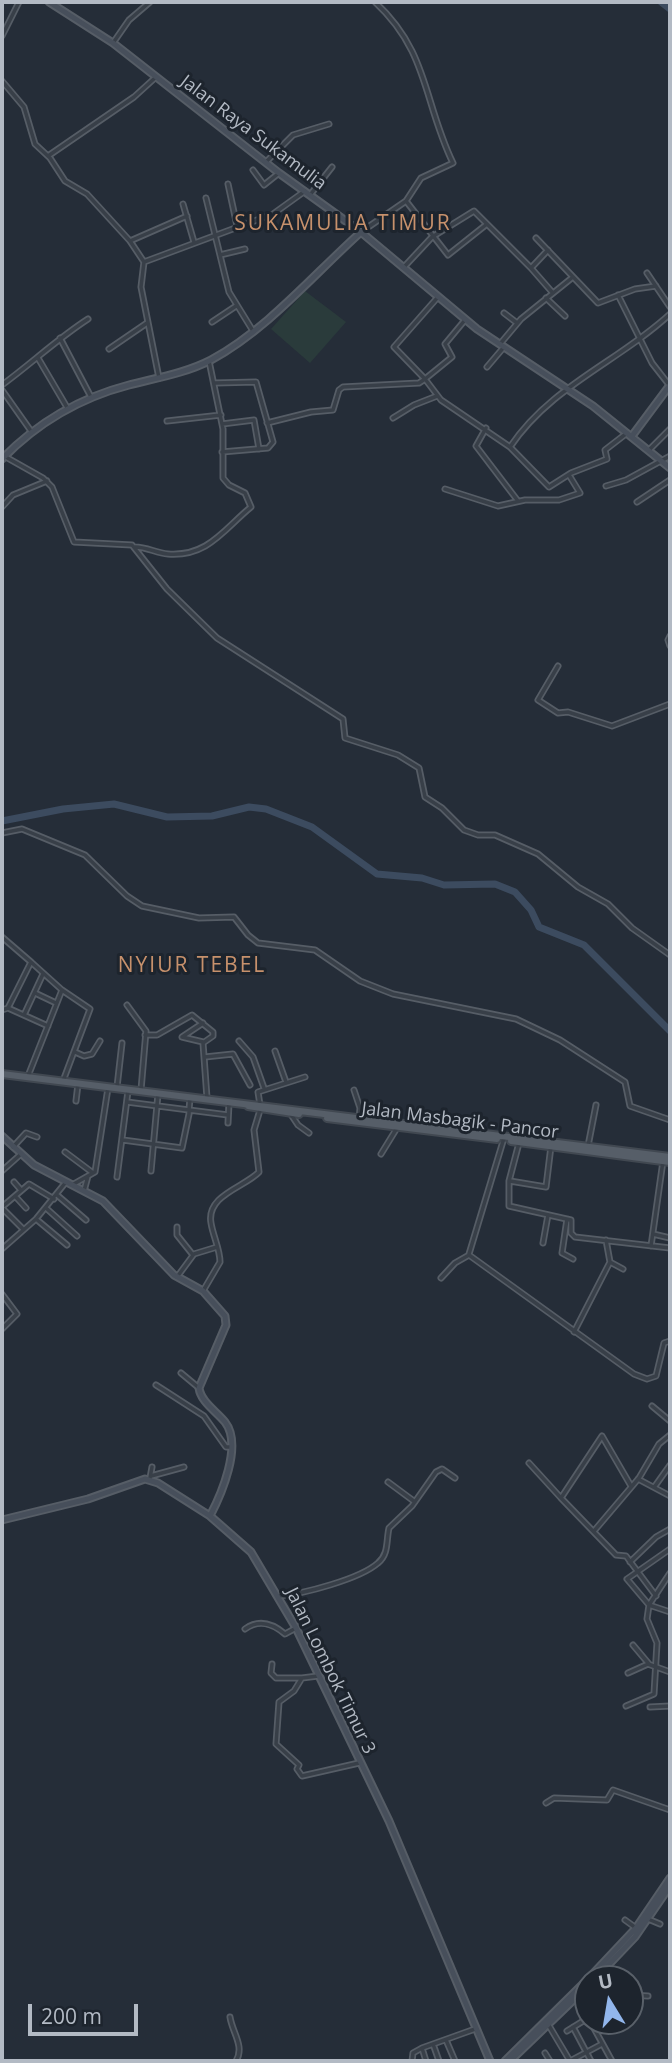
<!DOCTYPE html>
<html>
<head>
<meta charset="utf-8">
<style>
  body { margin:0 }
  #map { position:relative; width:672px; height:2063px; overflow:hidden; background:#252d38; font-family:"Open Sans",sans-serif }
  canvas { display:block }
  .frame { position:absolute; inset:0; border:4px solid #b3bac4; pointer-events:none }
  .north { position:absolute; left:574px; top:1965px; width:70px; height:70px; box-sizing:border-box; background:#1d242d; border:2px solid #596069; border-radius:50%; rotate:349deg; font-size:19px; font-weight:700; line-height:28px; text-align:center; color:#b3bac4 }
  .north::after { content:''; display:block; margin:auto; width:24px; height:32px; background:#92b6eb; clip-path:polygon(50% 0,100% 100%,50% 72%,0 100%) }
  .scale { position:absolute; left:28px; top:2004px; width:110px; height:32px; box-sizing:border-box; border:4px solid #b3bac4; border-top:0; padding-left:9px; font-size:21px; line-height:24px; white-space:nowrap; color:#b3bac4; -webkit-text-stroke:5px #1d242d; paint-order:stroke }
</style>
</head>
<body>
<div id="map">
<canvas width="672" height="2063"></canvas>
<div class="frame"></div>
<div class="north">U</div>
<div class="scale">200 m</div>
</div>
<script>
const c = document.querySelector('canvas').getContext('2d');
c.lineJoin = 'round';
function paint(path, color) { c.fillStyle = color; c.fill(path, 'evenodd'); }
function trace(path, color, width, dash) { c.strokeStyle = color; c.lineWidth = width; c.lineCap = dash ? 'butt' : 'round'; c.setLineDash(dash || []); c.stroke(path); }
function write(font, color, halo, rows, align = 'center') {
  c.font = font + ' "Open Sans",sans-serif'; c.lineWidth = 6; c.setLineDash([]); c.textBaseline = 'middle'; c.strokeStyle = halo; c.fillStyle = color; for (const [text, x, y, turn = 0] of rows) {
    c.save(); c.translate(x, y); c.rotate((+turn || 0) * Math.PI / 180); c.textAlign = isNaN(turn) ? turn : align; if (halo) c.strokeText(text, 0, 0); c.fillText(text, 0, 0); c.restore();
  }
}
paint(new Path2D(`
  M305,291l41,31 -36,41 -39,-34z`), '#2a3b3b');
trace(new Path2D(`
  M661,2l9,7
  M2,821l61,-12 51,-5 53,13 45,-1 37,-9 17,2 46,18 65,47 45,4 22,7 51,-1 20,8 16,18 8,17 45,18 86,86`), '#3c4b5f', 7);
const street = new Path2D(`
  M2,36l17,-34
  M113,43l16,-23 21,-18
  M2,81l22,26 11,37 15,14 15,23 22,13 43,47 14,21 129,-48 32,-23
  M48,156l86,-59 22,-20
  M266,162l27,-27 36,-11
  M253,170l11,15 15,-12
  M228,184l9,42
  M310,195l22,-28
  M206,198l23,94 24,39
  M406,201l42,54 39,-31
  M183,204l11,38
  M361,232l45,-31 15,-23 32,-15c-30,-62 -24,-111 -78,-161
  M536,238l62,65 37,-14 21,-3
  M130,241l57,-25
  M220,255l25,-6
  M144,262l-3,25 18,91
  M404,267l28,-30 42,-26 57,57 17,-18
  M531,268l21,24
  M647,273l23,34
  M618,295l34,68 18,23
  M438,297l-44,50 31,32 27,-22 -7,-13 20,-24
  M546,298l19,18
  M504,313l13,10
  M212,322l24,-16
  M60,338l31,59
  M500,344l21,-25 52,-42
  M109,349l38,-26
  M38,358l30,51
  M487,367l17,-20
  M215,383l41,-1 17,60 -5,6 -46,4
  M2,385c30,-22 55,-46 86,-66
  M2,390l29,41
  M393,418l21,-13 23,-9
  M167,421l54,-6
  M267,423l44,-11 22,-2 6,-20 4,-3 76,-4 6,-4 16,21 69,47c41,-61 108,-85 160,-133
  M222,424l32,-4 5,29
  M486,428l-10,18 42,55
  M510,447l39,40 22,-14 36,-14 -2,-9 22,-17
  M649,450l21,-21
  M4,456l39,22 9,9 22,55 58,3 35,44 50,49 126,81 2,19 53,17 21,13 6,29 17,11 22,22 14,5h17l43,19 40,33 30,17 24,24 38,27
  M606,486l20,-6 44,-24
  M445,489l53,17 27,-6h34l21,-7 -11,-18
  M637,502l33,-22
  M2,507l11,-12 34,-14
  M135,547c12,0 21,6 33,7 40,3 56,-25 83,-47l-6,-14 -16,-8 -6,-7v-49l-14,-68
  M670,636l-2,4 2,6
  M558,666l-20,34 20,13 10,-1 44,14 58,-22
  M2,833l20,-4 63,26 42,41 15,10 57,12 35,-1 14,18 10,8 57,7 45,31 33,13 123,25 44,21 65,42 5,24 40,14
  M2,937l29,25
  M35,993l21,10
  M127,1005l19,26 -5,59
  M8,1008l40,18
  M2,1010l6,-2 23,-46 31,28 28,19 -27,72
  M24,1015l19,-41
  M145,1035h12l35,-20 21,17v4l-10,7 4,55
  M239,1041l14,16 11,31
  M203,1042l-21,-5 21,-14
  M275,1051l11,31
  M75,1052l9,4 8,-2 8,-13
  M205,1057l28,-3 17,31
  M28,1076l34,-86
  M117,1087l5,-44
  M354,1090l6,18 -1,12
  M190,1098l-1,12 39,5
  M76,1101l2,-17
  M260,1105l-2,-13 47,-15
  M290,1113l8,12 11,8
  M228,1123l1,-20
  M123,1140l59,8 7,-34v-4l-62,-8
  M519,1143l-10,38v25l62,14v13l4,4 95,11
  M588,1146l8,-41
  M13,1147l13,-14 11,4
  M65,1152l28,21
  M381,1154l16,-26
  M2,1171l19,-17
  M151,1171l7,-77
  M117,1177l11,-86
  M510,1181l36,6 5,-41
  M14,1182l7,8
  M72,1185l23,-13 13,-84
  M84,1191l4,-15
  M57,1195l29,25
  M15,1196l11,12
  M2,1207l27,-23 25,15
  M2,1208l21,21
  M46,1208l31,28
  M36,1219l31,26
  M567,1219l-5,34 11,6
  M177,1227v8l16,20
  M653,1234l17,4
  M606,1240l4,22
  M543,1243l5,-28
  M651,1246l12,-85
  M2,1249l34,-30 30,-37
  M469,1254l35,-116
  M469,1255l165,119 13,5 9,-3 8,-33 6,-2
  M177,1277l17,-23 23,-7
  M441,1278l14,-15 14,-8
  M203,1291l17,-29c0,-13 -7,-26 -9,-39 -5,-28 34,-36 48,-51l-5,-42 6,-20
  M2,1294l15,20 -15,15
  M574,1332l36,-70 13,7
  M181,1373l18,15
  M156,1385l48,31 22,31h4
  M652,1406l18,15
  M529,1463l32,35 41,-62 29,50
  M151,1476l33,-9
  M150,1478l2,-11
  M638,1479l32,17
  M388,1482l27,20
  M655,1486l15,-21
  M561,1498l55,57 10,1 30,40
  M594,1531l45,-53 20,-34 11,-9
  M630,1562l26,-25 14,-8
  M670,1573l-21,32 21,7
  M279,1596c24,-2 81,-17 99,-33 11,-9 8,-22 11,-35l23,-22 24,-34 6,-3 13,9
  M245,1629c14,-10 27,-6 40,5l11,-6
  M633,1645l16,19
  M272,1664l-1,9 5,5h26
  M628,1673l20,-9 22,8
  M318,1676l-16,2 -8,13 -15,11 -3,42 23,21 -2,4 5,7 57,-13
  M626,1706l28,-12 3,-51 -10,-24 2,-14 -22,-26 43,-30
  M650,1707l20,-1
  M546,1803l8,-5 53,2 6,-10 57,20
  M648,1919l12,5
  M625,1920l11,8
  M630,1995l18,1
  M230,2017c2,15 15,29 6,44
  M590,2021l22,40
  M548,2024l22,37
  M573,2027l18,34
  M567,2031l21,-13
  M446,2040l9,21
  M433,2044l6,17
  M545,2053l5,8
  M412,2061l1,-8 9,-5
  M426,2061l-4,-13 53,-19
  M570,2061l32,-17`);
const secondary = new Path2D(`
  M49,2l64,41 166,130 82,59 116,97 116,77 77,62
  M632,436l38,-51
  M2,459c36,-37 77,-61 127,-74 27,-7 57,-12 82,-25 57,-31 102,-85 150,-128
  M2,1136l32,29 69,36 71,74 29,16 22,25 1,9 -27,63c2,14 17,23 26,34 18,23 -4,73 -15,94
  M2,1520l86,-21 57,-20 13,4 52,33 41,36 45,76 93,193 101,240
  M588,1979l48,-51 34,-50
  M595,1979l40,-42 35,-51
  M505,2061l83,-82
  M510,2061l78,-75`);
const primary = new Path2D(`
  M2,1074l668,83
  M248,1106l51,8
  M327,1118l170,21
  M511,1141l159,21`);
trace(street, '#565d66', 7);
trace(secondary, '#565d66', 9);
trace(primary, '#414851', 10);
trace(street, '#383f48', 3.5);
trace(secondary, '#474f5b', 5);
trace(primary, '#565e68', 6);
write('18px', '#b3bac4', '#1d242d', [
  ["Jalan Raya Sukamulia",253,133,37],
  ["Jalan Masbagik - Pancor",460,1121,7],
  ["Jalan Lombok Timur 3",330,1671,64]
]);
c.letterSpacing = '2px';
write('21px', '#c7916c', '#1d242d', [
  ["SUKAMULIA TIMUR",343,224],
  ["NYIUR TEBEL",192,966]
]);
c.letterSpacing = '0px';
</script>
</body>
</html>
